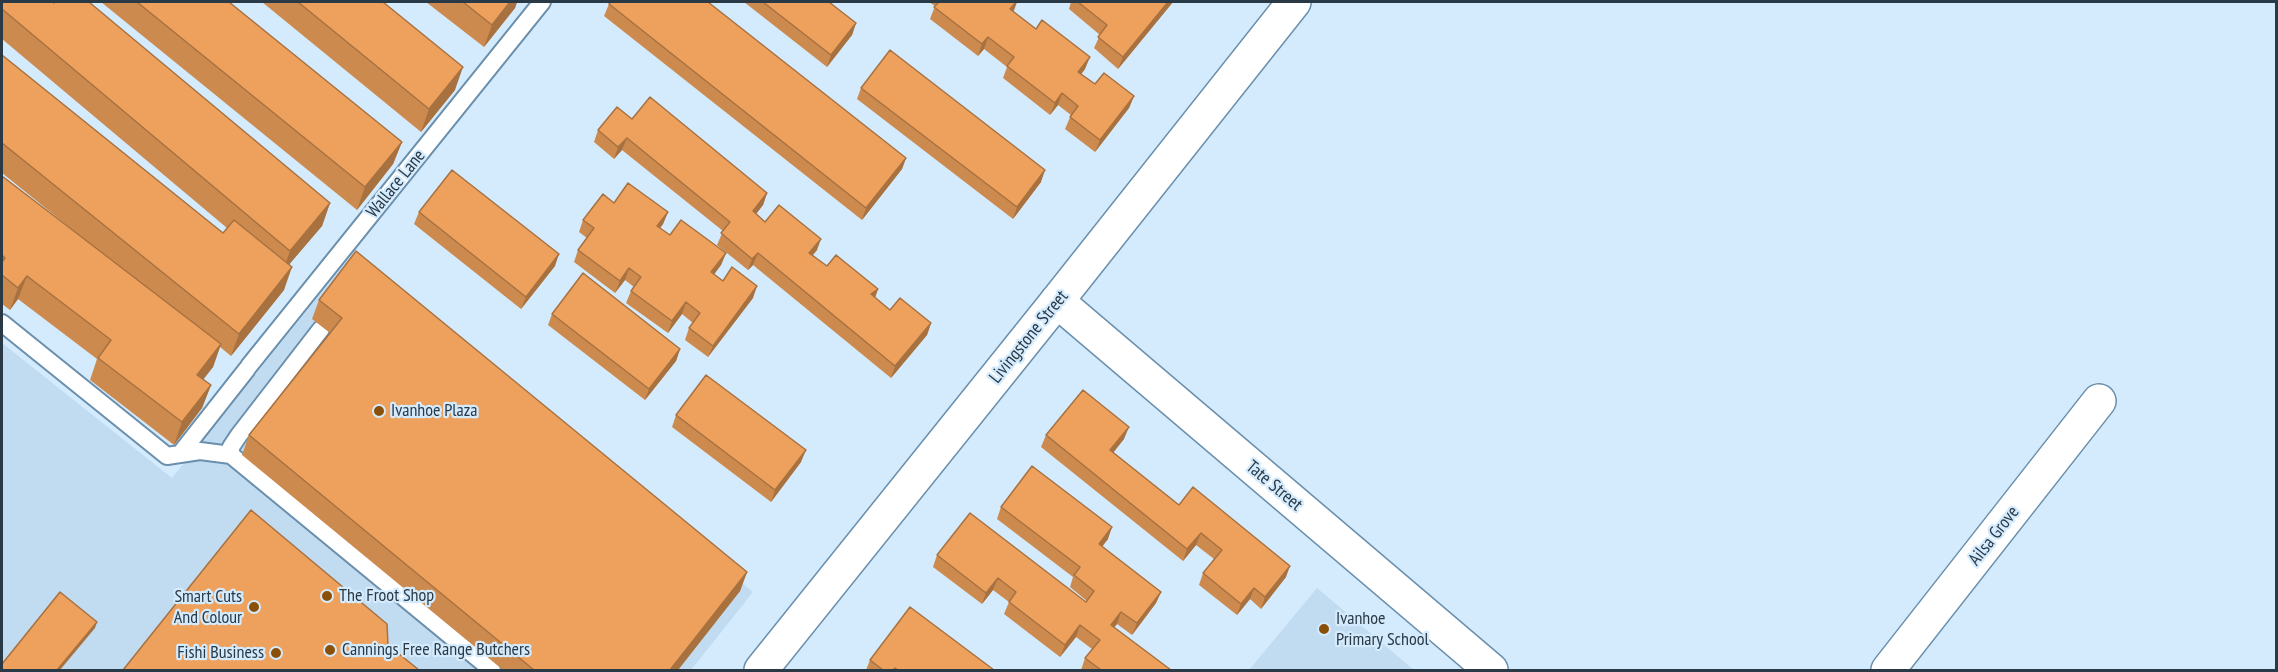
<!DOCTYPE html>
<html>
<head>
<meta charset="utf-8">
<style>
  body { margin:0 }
  #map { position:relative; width:2278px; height:672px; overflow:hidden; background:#d4ebfe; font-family:"PT Sans Narrow",sans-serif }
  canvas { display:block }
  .frame { position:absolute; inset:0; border:3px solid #2a3946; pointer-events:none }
</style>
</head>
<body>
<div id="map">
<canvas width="2278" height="672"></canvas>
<div class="frame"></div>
</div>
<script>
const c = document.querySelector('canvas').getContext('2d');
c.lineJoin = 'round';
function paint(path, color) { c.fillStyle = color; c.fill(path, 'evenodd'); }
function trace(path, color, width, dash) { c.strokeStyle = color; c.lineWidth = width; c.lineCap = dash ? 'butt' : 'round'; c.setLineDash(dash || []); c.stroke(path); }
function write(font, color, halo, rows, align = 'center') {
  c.font = font + ' "PT Sans Narrow",sans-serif'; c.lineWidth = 4.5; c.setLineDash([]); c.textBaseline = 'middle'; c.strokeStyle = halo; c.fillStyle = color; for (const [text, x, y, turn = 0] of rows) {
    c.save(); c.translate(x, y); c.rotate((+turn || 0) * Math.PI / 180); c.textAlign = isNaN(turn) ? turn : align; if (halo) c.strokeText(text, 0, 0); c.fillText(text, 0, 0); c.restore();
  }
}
paint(new Path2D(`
  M347,261l406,331 -62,78h-689v-327l170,135z
  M1317,588l97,82h-165z`), '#c1dbf1');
const service = new Path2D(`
  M2,323l165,133 33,-5 31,4
  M321,329l-82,106 -8,12v8l261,215
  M249,366l293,-364
  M180,454l67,-85`);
const minor = new Path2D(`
  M1057,301l434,369
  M1888,670l211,-269`);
const secondary = new Path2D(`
  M761,670l296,-369 237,-299`);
trace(service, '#6a8fac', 20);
trace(minor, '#6a8fac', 36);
trace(secondary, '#6a8fac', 36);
trace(service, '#fff', 16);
trace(minor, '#fff', 33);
trace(secondary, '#fff', 33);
paint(new Path2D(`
  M2,2l328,201 -8,23 -33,38 -5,26 -53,66 -11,-9 -7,20 -10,12 8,6 -9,23 -28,37 -84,-65 7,-21 -79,-60 -8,11 -8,-6v-128l87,67 -87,-70v-118l221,178 4,-5 -225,-189z
  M101,2h128l173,140 -9,22 -36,46z
  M262,2h121l72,88 -34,42z
  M426,2h91l-2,6 -31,39z
  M744,2h85l27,21 -4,12 -25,32z
  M929,2h88l-4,9 72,58 -4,5 14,10 39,12 -5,12 -34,44 -30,-23 6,-14 -13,-10 -8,10 -47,-37 4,-11 -23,-18 -6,7 -48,-37 5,-13z
  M1071,2h102l-55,67 -24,-21 6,-13 -31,-26z
  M609,4l297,154 -4,11 -40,51 -258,-204z
  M861,88l180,94 -28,37 -156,-120z
  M632,119l135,74 -4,12 -7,9 9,8 52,28 -4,5 14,11 51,23 -3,9 15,12 41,13 -4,12 -36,43 -138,-113 -5,5 -31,-25 6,-14 -101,-81 -8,9 -20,-17 4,-12z
  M614,203l54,9 -5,12 -3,4 10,7 56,18 -5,12 -7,9 9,7 30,17 -45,59 -23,-17 4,-12 4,-5 -11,-9 -14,19 -42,-30 5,-12 3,-4 -9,-7 -10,13 -41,-31 4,-12 9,-12 -8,-6 4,-12z
  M419,212l136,54 -34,43 -107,-85z
  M319,300l428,272 -7,19 -62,79h-175l-261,-215 7,-20 81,-102 -18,-14z
  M552,314l128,35 -4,12 -31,39 -97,-75z
  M676,415l125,47 -30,40 -99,-75z
  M1046,435l78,4 -11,13 66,53 107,72 -25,32 -11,-10 -13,16 -38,-30 4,-12 11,-14 -18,-14 -13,16 -142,-114z
  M1001,507l107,32 -6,7 59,46 -5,11 -24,32 -15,-11 -3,3 57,43h-90l4,-12 7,-9 -16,-12 -16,20 -56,-43 5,-12 -16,-12 -11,14 -49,-37 4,-12 149,47 1,-1 -17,-14 3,-10 -76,-58z
  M870,660l124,10h-128z`), '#cd8a4f');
paint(new Path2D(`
  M510,2h7l-2,6 -31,39 8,-22z
  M1017,2l-4,11 -3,-4z
  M1168,2h5l-55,67 5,-12z
  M856,23l-4,12 -25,32 4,-12z
  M988,37l-4,12 -6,7 4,-12z
  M1090,57l-5,12 -11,15 4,-12z
  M463,67l-8,23 -34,42 8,-23z
  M1062,93l-4,12 -8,10 5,-12z
  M1134,96l-5,12 -34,44 5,-12z
  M627,138l-5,12 -8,9 4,-12z
  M402,142l-9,22 -36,46 8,-23z
  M906,158l-4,11 -40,51 4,-12z
  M1045,170l-4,12 -28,37 4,-12z
  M767,193l-4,12 -14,18 4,-12z
  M330,203l-8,23 -40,47 8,-22z
  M668,212l-5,12 -10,14 4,-12z
  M821,239l-4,11 -12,14 4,-11z
  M726,253l-5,12 -14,19 4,-12z
  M758,253l-5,12 -5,5 4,-11z
  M559,254l-4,12 -34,43 5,-12z
  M292,267l-8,23 -53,66 8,-22z
  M629,268l-4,12 -10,13 5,-12z
  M27,276l-9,23 -8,11 8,-22z
  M757,286l-4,12 -45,59 5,-11z
  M878,289l-4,11 -3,-6z
  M686,302l-4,12 -14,19 4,-12z
  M931,323l-4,12 -36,43 4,-12z
  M221,344l-8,23 -24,31 8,-23z
  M680,349l-4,12 -31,39 4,-11z
  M211,385l-9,23 -28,37 8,-23z
  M1129,427l-5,12 -18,23 4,-12z
  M806,450l-5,12 -30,40 4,-12z
  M1112,527l-4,12 -13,17 4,-12z
  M1201,533l-5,12 -13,16 4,-12z
  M1290,566l-4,11 -25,32 4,-12z
  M747,572l-7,19 -62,79h-8z
  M998,578l-5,12 -11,14 4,-11z
  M1254,588l-4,11 -13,16 4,-11z
  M1161,592l-5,11 -24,32 5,-12z
  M1121,612l-4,12 -10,13 4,-12z
  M97,622l-2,6 -35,42h-3z
  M1080,625l-4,12 -16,20 5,-12z`), '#a77140');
const building = new Path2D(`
  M2,2h51l1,1 1,-1h34l241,201 -40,48 -288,-242z
  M137,2h92l173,140 -37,45z
  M298,2h85l80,65 -34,42z
  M463,2h47l-18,23z
  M611,2h97l198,156 -40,50 -257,-204z
  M763,2h66l27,21 -25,32z
  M939,2h77l-6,7 26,20 6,-9 48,37 -12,15 17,12 9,-11 30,23 -34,44 -30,-23 8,-11 -16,-13 -7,10 -48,-37 7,-9 -26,-20 -6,7 -48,-37z
  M1078,2h90l-45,55 -25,-20 9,-12z
  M890,50l155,120 -28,37 -156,-119z
  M2,55l221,178 11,-13 58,47 -53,67 -237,-191z
  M650,97l117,96 -14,18 12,11 14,-17 42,34 -12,14 18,13 9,-11 42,34 -7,5 19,16 10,-12 31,25 -36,43 -137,-113 -6,6 -31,-26 9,-11 -103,-84 -9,9 -20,-17 19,-23 15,12z
  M452,170l107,84 -33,43 -107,-85z
  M2,176l219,168 -24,31 14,10 -29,37 -84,-64 13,-18 -84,-64 -9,12 -16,-13v-13l3,-4 -3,-3z
  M628,183l40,29 -11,14 13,9 11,-15 45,33 -15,19 12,9 9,-14 25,19 -44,60 -24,-18 11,-15 -14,-11 -14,19 -41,-30 10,-14 -12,-9 -9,13 -42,-31 16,-22 -11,-8 20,-26 11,9z
  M356,251l391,321 -77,98h-136l-285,-235 93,-117 -23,-18z
  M583,273l97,76 -31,40 -97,-75z
  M706,375l100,75 -31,40 -99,-75z
  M1083,390l46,37 -19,23 69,55 14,-18 97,79 -25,31 -11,-9 -13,16 -38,-31 19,-23 -21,-17 -14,16 -141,-114z
  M1032,466l80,61 -13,17 62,48 -24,31 -16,-11 -10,13 60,45h-70l-16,-12 15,-18 -20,-15 -15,20 -56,-43 7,-10 -18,-14 -12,15 -49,-38 33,-42 116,89 8,-11 -20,-16 6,-8 -79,-60z
  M251,510l136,114 1,21 31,25h-296z
  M60,592l37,30 -40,48h-55v-6z
  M910,607l84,63h-96l-3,-2 -2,2h-10l-13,-10z`);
paint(building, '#eea15c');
trace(building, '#a77140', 1.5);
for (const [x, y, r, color] of [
  [379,411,6,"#8a4f09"],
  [327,596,6,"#8a4f09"],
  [254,607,6,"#8a4f09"],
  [1324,629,6,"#8a4f09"],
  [330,650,6,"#8a4f09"],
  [276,653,6,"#8a4f09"]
]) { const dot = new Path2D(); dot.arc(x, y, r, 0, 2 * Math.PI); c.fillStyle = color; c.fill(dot); trace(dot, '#d4ebfe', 2); }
write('18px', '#2a3946', '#d4ebfe', [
  ["Wallace Lane",396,184,-51],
  ["Livingstone Street",1029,337,-51],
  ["Tate Street",1274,486,40],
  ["Ailsa Grove",1994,536,-52]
]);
write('18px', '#2a3946', '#d4ebfe', [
  ["Ivanhoe Plaza",391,411],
  ["The Froot Shop",339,596],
  ["Smart Cuts",242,597,"right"],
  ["And Colour",242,618,"right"],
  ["Ivanhoe",1336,619],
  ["Primary School",1336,640],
  ["Cannings Free Range Butchers",342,650],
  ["Fishi Business",264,653,"right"]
], 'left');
</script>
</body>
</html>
